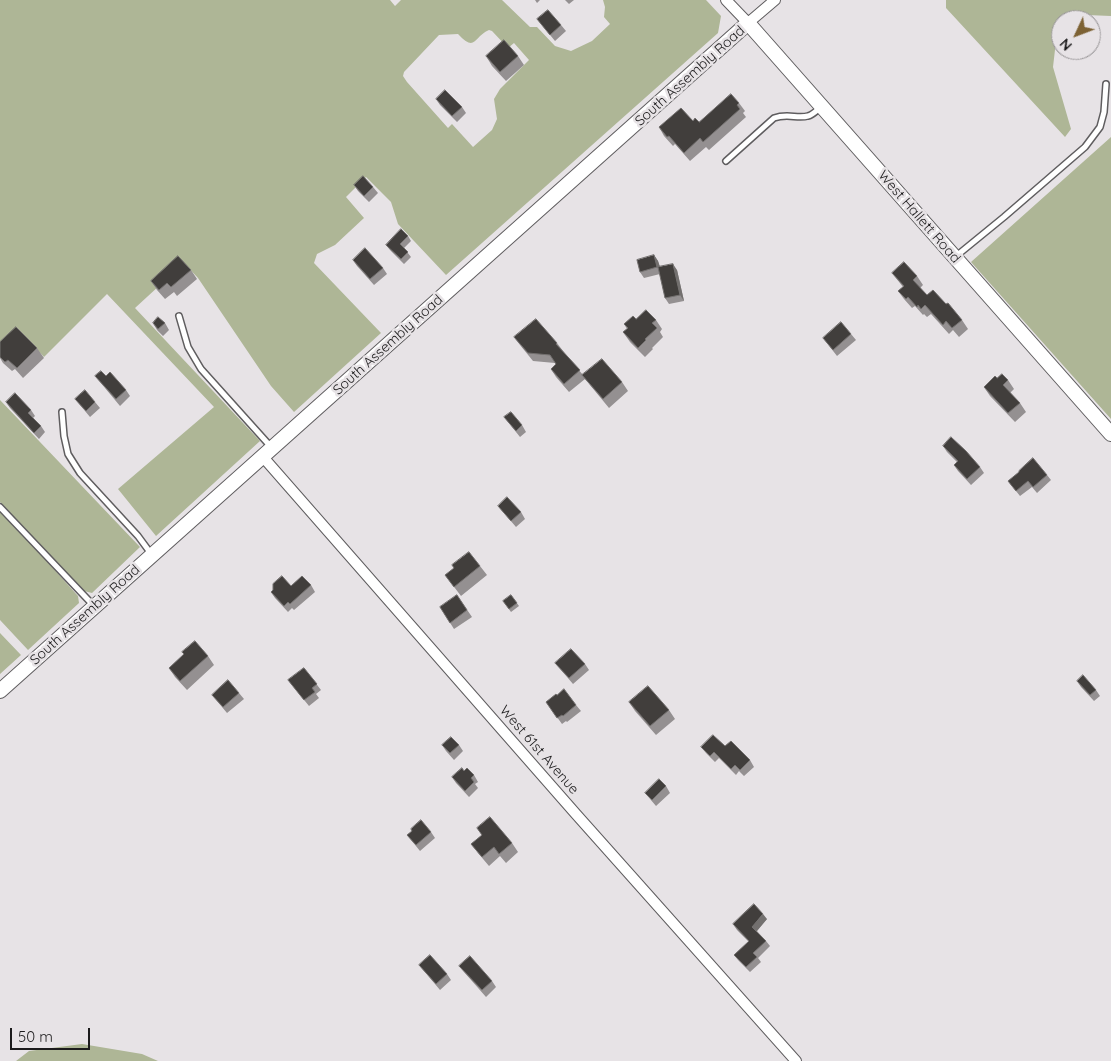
<!DOCTYPE html>
<html>
<head>
<meta charset="utf-8">
<style>
  body { margin:0 }
  #map { position:relative; width:1111px; height:1061px; overflow:hidden; background:#e7e3e6; font-family:Quicksand,sans-serif }
  canvas { display:block }
  .north { position:absolute; left:1051px; top:10px; width:50px; height:50px; box-sizing:border-box; background:#e7e3e6; border:1px solid #969395; border-radius:50%; rotate:227deg; font-size:14px; font-weight:700; line-height:20px; text-align:center; color:#1c1b1c }
  .north::after { content:''; display:block; margin:auto; width:18px; height:22px; background:#7d6234; clip-path:polygon(50% 0,100% 100%,50% 72%,0 100%) }
  .scale { position:absolute; left:10px; top:1028px; width:80px; height:22px; box-sizing:border-box; border:2px solid #1c1b1c; border-top:0; padding-left:6px; font-size:15px; line-height:18px; white-space:nowrap; color:#1c1b1c; -webkit-text-stroke:4px #e7e3e6; paint-order:stroke }
</style>
</head>
<body>
<div id="map">
<canvas width="1111" height="1061"></canvas>
<div class="north">N</div>
<div class="scale">50 m</div>
</div>
<script>
const c = document.querySelector('canvas').getContext('2d');
c.lineJoin = 'round';
function paint(path, color) { c.fillStyle = color; c.fill(path, 'evenodd'); }
function trace(path, color, width, dash) { c.strokeStyle = color; c.lineWidth = width; c.lineCap = dash ? 'butt' : 'round'; c.setLineDash(dash || []); c.stroke(path); }
function write(font, color, halo, rows, align = 'center') {
  c.font = font + ' Quicksand,sans-serif'; c.lineWidth = 5; c.setLineDash([]); c.textBaseline = 'middle'; c.strokeStyle = halo; c.fillStyle = color; for (const [text, x, y, turn = 0] of rows) {
    c.save(); c.translate(x, y); c.rotate((+turn || 0) * Math.PI / 180); c.textAlign = isNaN(turn) ? turn : align; if (halo) c.strokeText(text, 0, 0); c.fillText(text, 0, 0); c.restore();
  }
}
paint(new Path2D(`
  M0,0h390l5,6 6,-6h101l28,27h7l18,19 16,5 21,-10 18,-17 -6,-7 1,-10 -2,-7h103l15,16 -3,17 -272,242 -48,-51 -7,-22 -25,-25 -20,20 18,21 -29,27 -18,9 -3,9 67,70 -87,79 -23,-26 -73,-108 -14,-15 -49,45 125,133 -104,95 -38,-47 96,-82 -107,-113 -63,63 -21,-23 -23,21zM489,30l3,1 16,17 6,-5 15,17 -29,29 -6,10 3,20 -5,11 -19,17 -21,-23 -4,4 -41,-46 -4,-6 1,-4 35,-37 19,-1c18,19 15,3 31,-4z
  M946,0h165v16l-24,-1 -17,5h-9v3l-3,1 -5,43 18,62 -6,8 -119,-129z
  M1111,137v282l-140,-157z
  M0,400l140,147 -48,46 -8,-2 -84,-89z
  M0,509l78,87 1,7 -51,47 -28,-30z
  M0,633l21,22 -21,19z
  M82,1044l60,10 16,7h-142l13,-10z`), '#aeb696');
const service = new Path2D(`
  M726,161l48,-43c14,-5 23,1 34,-2 5,-1 9,-6 13,-9
  M955,257l49,-40 81,-70 15,-20 4,-15 2,-28
  M179,316l9,31 13,22 71,79
  M62,412l2,24 4,18 12,19 58,63 14,19
  M0,507l94,99`);
const minor = new Path2D(`
  M726,0l22,23 27,-23
  M263,457l312,356 221,248`);
const tertiary = new Path2D(`
  M0,691l748,-668 363,411`);
trace(service, '#5f5d5f', 8);
trace(minor, '#5f5d5f', 12);
trace(tertiary, '#5f5d5f', 16);
trace(service, '#fff', 5);
trace(minor, '#fff', 10);
trace(tertiary, '#fff', 14);
paint(new Path2D(`
  M535,0h5l-3,3z
  M565,0h9l-5,4z
  M537,19l24,6 5,6 -11,10z
  M486,56h32l6,9 -18,16 -14,-15z
  M436,99l26,8 4,6 -9,9 -17,-17z
  M739,103l6,8 -2,2 3,4 -37,33 -3,-3 -16,14 -15,-17 -2,2 -9,-10 -5,-9 34,-6 6,1z
  M354,185l19,2 5,6 -9,9 -11,-11z
  M408,236l3,5 -7,7 7,9 -7,7 -14,-14 -4,-5z
  M654,255l4,6 2,6 17,3 7,31 -15,3 -4,-6 -5,-24 -16,4 -4,-6z
  M353,260l30,8 4,6 -13,11 -17,-19z
  M191,270l6,9 -20,17 -3,-4 -9,7 -8,-9 -6,-9z
  M892,273l25,3 6,9 -3,3 7,7 19,9 16,16 6,9 -9,8 -6,-7 -4,4 -18,-20 -4,3 -3,-3 -1,1 -8,-9 -3,2 -8,-9 -6,-8 5,-4z
  M636,319l20,1 6,9 -2,3 3,5 -11,11 1,1 -8,8 -15,-15 -7,-10 4,-3 -3,-5z
  M153,323h12l4,7 -6,6 -6,-6z
  M851,334l5,6 -19,16 -14,-18z
  M514,337l43,6 6,8 20,24 39,7 6,9 -19,17 -24,-29 -16,13 -13,-15 -5,-8 5,-5 -1,-1 -22,-2 -13,-16z
  M0,342l37,6 7,10 -21,20 -8,-9 -3,2 -9,-8 -3,-5z
  M95,376h11l20,14 4,6 -10,10z
  M997,378l11,2 6,9 -4,4 10,10 6,9 -11,10 -25,-26 -6,-9z
  M75,399l20,3 5,6 -10,9z
  M6,402l25,8 4,6 -2,2 8,8 4,6 -6,7 -29,-31z
  M504,417l18,8 4,7 -6,5z
  M943,446l37,21 4,6 -13,12 -13,-14 -4,-6 3,-3 -10,-10z
  M1047,475l4,5 -14,13 -5,-6 -12,9 -12,-15z
  M498,506l23,6 4,7 -9,8z
  M480,566l7,9 -26,21 -16,-21z
  M311,585l4,7 -21,18 -2,-2 -4,4 -13,-14 -4,-6 20,-6z
  M457,595l15,22 -18,12 -14,-22z
  M511,595l8,11 -8,6 -8,-11z
  M208,656l6,9 -27,25 -12,-13 -6,-9z
  M555,663l30,1 4,6 -16,14z
  M304,668l17,22 -5,4 3,4 -10,8 -21,-26z
  M1077,681l19,9 4,6 -6,5 -13,-14z
  M239,693l5,6 -17,14 -15,-18z
  M557,695l19,10 5,6 -14,11 -1,-1 -4,3 -16,-22z
  M629,702l40,8 6,9 -19,16 -21,-24z
  M442,745h17l4,6 -9,9 -8,-9z
  M725,746l25,14 4,7 -10,9 -5,-5 -3,4 -17,-17 -4,4 -9,-9 -5,-6z
  M464,771l10,4 4,7 -3,2 3,4 -9,9 -13,-14 -4,-6z
  M666,786l4,7 -14,13 -11,-13z
  M477,828l35,15 6,9 -12,11 -6,-7 -11,10 -11,-13 -7,-9 11,-9z
  M431,832l4,6 -15,13 -13,-16z
  M767,919l-10,12 9,10 4,5 -12,12 3,4 -11,10 -12,-12 -4,-5 15,-13 -12,-12 -4,-6z
  M419,965l28,9 4,6 -11,10 -16,-19z
  M459,966l33,15 4,6 -10,10 -22,-25z`), '#949091');
paint(new Path2D(`
  M654,255l4,6 4,12 -5,-6z
  M673,264l4,6 7,31 -4,-6z
  M763,914l4,5 -11,13 -4,-5z`), '#73706f');
const building = new Path2D(`
  M548,10l13,15 -11,10 -13,-16z
  M504,40l14,16 -18,16 -14,-16z
  M445,90l17,17 -10,9 -16,-17z
  M731,94l8,9 -2,2 3,4 -37,33 -3,-4 -16,15 -15,-17 -2,1 -8,-10 22,-19 12,13 2,-3 4,4z
  M363,176l10,11 -9,9 -10,-11z
  M401,229l7,7 -8,8 8,8 -7,7 -15,-14z
  M365,248l18,20 -13,11 -17,-19z
  M654,255l3,12 -17,5 -3,-12z
  M178,256l13,14 -20,17 -4,-4 -8,7 -8,-9z
  M904,262l13,14 -4,4 14,15 6,-5 13,14 2,-1 14,17 -10,8 -6,-7 -3,4 -18,-20 -4,4 -3,-4 -1,2 -9,-10 -2,2 -8,-8 6,-5 -12,-13z
  M673,264l7,31 -15,3 -7,-31z
  M646,310l10,10 -4,3 5,5 -12,11 1,1 -8,8 -15,-16 5,-4 -4,-4 9,-8 3,3z
  M158,317l7,6 -7,6 -5,-6z
  M536,319l21,24 -1,1 24,26 -16,14 -13,-15 5,-5 -6,-9 -22,-2 -14,-16z
  M841,322l10,12 -18,16 -10,-12z
  M16,327l21,21 -20,20 -9,-8 -3,2 -5,-5v-15z
  M602,359l20,23 -19,17 -21,-24z
  M101,371l5,5 4,-4 16,18 -10,9 -21,-23z
  M1002,374l6,6 -5,5 17,18 -12,10 -24,-26 11,-11 2,2z
  M85,390l10,12 -9,9 -11,-12z
  M15,393l16,17 -3,3 13,13 -7,7 -28,-31z
  M511,412l11,13 -6,6 -12,-14z
  M951,437l15,14 14,16 -13,12 -13,-14 4,-4 -15,-15z
  M1033,458l14,17 -14,12 -5,-6 -12,10 -8,-10 11,-9v-1z
  M507,497l14,15 -10,9 -13,-15z
  M469,552l11,14 -26,21 -9,-12 9,-7 -2,-3z
  M282,576l9,10 11,-10 9,9 -21,19 -2,-2 -4,4 -13,-14 2,-2v-6z
  M457,595l10,15 -17,13 -10,-16z
  M511,595l6,8 -8,6 -6,-8z
  M195,641l13,15 -28,25 -11,-13 15,-14 -2,-2z
  M571,649l14,15 -16,14 -14,-15z
  M304,668l13,16 -5,4 3,4 -11,8 -16,-20z
  M1083,675l13,15 -6,5 -13,-14z
  M228,680l11,13 -16,14 -11,-12z
  M648,686l21,24 -19,16 -21,-24z
  M564,689l12,16 -13,11 -1,-1 -5,3 -11,-16 10,-8 1,1z
  M713,735l12,11 6,-5 19,19 -10,10 -5,-5 -4,4 -17,-17 -4,4 -9,-9z
  M451,737l8,8 -9,8 -8,-8z
  M462,768l2,3 3,-3 7,7 -3,3 3,4 -9,9 -13,-14z
  M659,779l7,7 -14,14 -7,-7z
  M490,817l22,26 -13,11 -5,-7 -12,10 -11,-13 11,-9 -5,-7z
  M421,820l10,12 -15,13 -9,-10 5,-4 -1,-2z
  M754,904l9,10 -11,13 14,14 -13,12 4,4 -11,10 -12,-12 15,-14 -16,-17z
  M430,955l17,19 -11,10 -17,-19z
  M470,956l22,25 -10,9 -23,-24z`);
paint(building, '#413e3c');
trace(building, '#73706f', 1);
write('14px', '#1c1b1c', '#e7e3e6', [
  ["South Assembly Road",690,76,-42],
  ["West Hallett Road",919,217,49],
  ["South Assembly Road",388,345,-42],
  ["South Assembly Road",85,615,-42],
  ["West 61st Avenue",539,750,49]
]);
</script>
</body>
</html>
